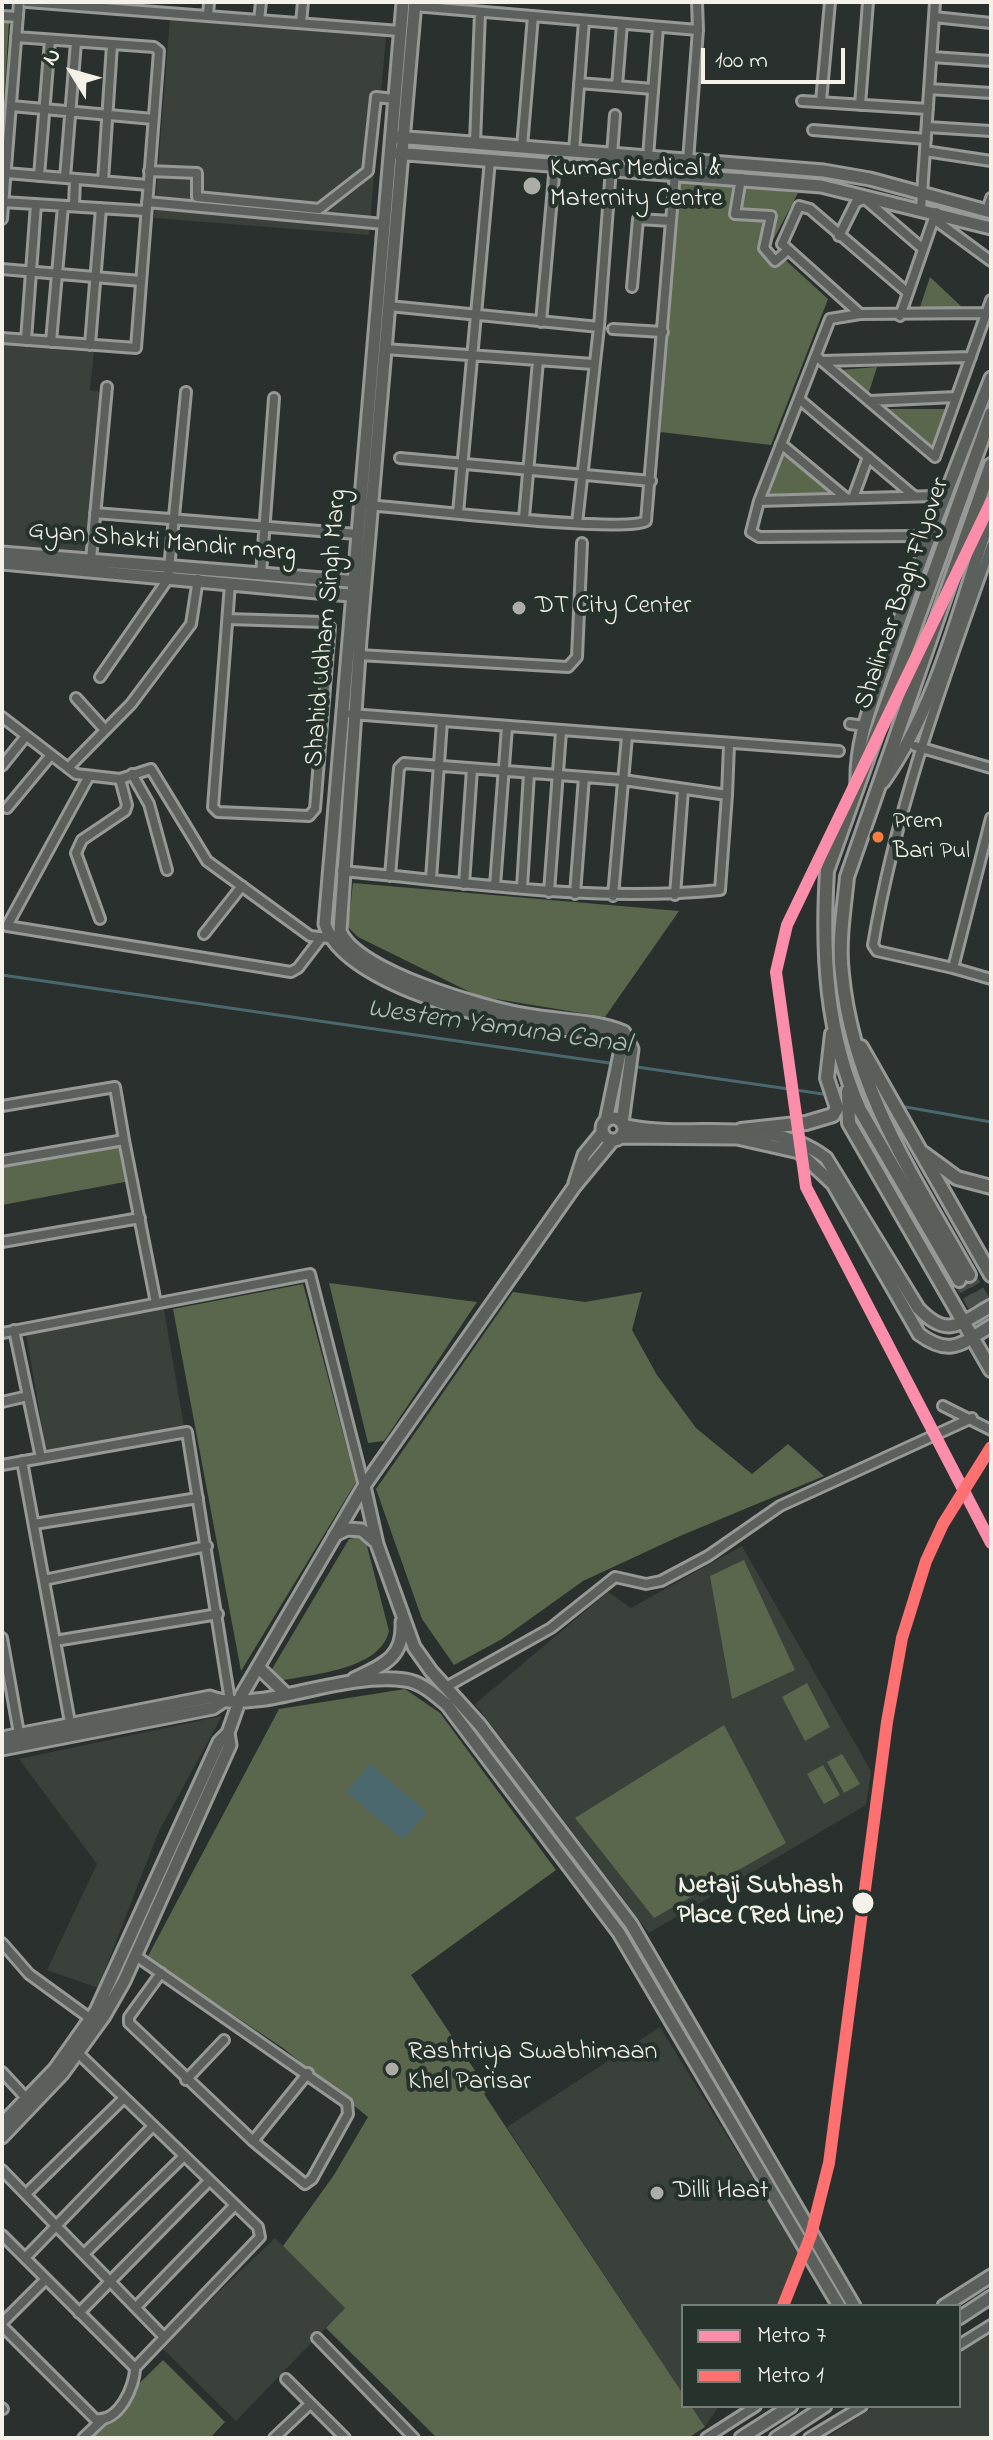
<!DOCTYPE html>
<html>
<head>
<meta charset="utf-8">
<style>
  body { margin:0 }
  #map { position:relative; width:993px; height:2440px; overflow:hidden; background:#29302d; font-family:"Indie Flower",sans-serif }
  canvas { display:block }
  .frame { position:absolute; inset:0; border:4px solid #f4f1e8; pointer-events:none }
  .legend { position:absolute; left:681px; top:2304px; width:280px; height:104px; box-sizing:border-box; background:#26332d; border:2px solid #787f78; margin:0; padding:10px 14px; list-style:none; font-size:24px; color:#f4f1e8 }
  .legend li { display:flex; align-items:center; gap:16px; height:40px }
  .legend b { width:40px; border:2px solid #787f78 }
  .north { position:absolute; left:32px; top:32px; width:80px; height:80px; -webkit-text-stroke:6px #26332d; paint-order:stroke; rotate:307deg; font-size:22px; font-weight:700; line-height:32px; text-align:center; color:#f4f1e8 }
  .north::after { content:''; display:block; margin:auto; width:28px; height:36px; background:#f4f1e8; clip-path:polygon(50% 0,100% 100%,50% 72%,0 100%) }
  .scale { position:absolute; left:701px; top:48px; width:144px; height:36px; box-sizing:border-box; border:4px solid #f4f1e8; border-top:0; padding-left:10px; font-size:24px; line-height:28px; white-space:nowrap; color:#f4f1e8; -webkit-text-stroke:6px #26332d; paint-order:stroke }
</style>
</head>
<body>
<div id="map">
<canvas width="993" height="2440"></canvas>
<div class="frame"></div>
<ul class="legend">
<li><b style="height:10px;background:#fc8eac"></b>Metro 7</li>
<li><b style="height:10px;background:#ff7070"></b>Metro 1</li>
</ul>
<div class="north">N</div>
<div class="scale">100 m</div>
</div>
<script>
const c = document.querySelector('canvas').getContext('2d');
c.lineJoin = 'round';
function paint(path, color) { c.fillStyle = color; c.fill(path, 'evenodd'); }
function trace(path, color, width, dash) { c.strokeStyle = color; c.lineWidth = width; c.lineCap = dash ? 'butt' : 'round'; c.setLineDash(dash || []); c.stroke(path); }
function write(font, color, halo, rows, align = 'center') {
  c.font = font + ' "Indie Flower",sans-serif'; c.lineWidth = 8; c.setLineDash([]); c.textBaseline = 'middle'; c.strokeStyle = halo; c.fillStyle = color; for (const [text, x, y, turn = 0] of rows) {
    c.save(); c.translate(x, y); c.rotate((+turn || 0) * Math.PI / 180); c.textAlign = isNaN(turn) ? turn : align; if (halo) c.strokeText(text, 0, 0); c.fillText(text, 0, 0); c.restore();
  }
}
paint(new Path2D(`
  M170,18l216,17 -17,200 -215,-17z
  M2,344l92,8 -4,38 11,2 -14,164 -85,-7z
  M164,1309l20,118 -138,24 -20,-118z
  M742,1546l129,225 -5,34 -217,128 -174,-229 133,-112 23,16z
  M222,1716l-64,117 -60,155 -51,-18 50,-106 -78,-105z
  M660,2027l143,232 -23,47h-97v88l-176,-267z
  M275,2238l70,70 -109,113 -75,-74z
  M991,2331v107h-165l49,-32h84v-54z
  M691,2406h28l-14,21z`), '#3a403a');
paint(new Path2D(`
  M2,21l7,1 -7,109z
  M680,180l118,13 -28,53 58,53 -57,146 -111,-13z
  M930,277l33,31 -43,-1z
  M877,367l-9,28 -29,-25z
  M886,409h60l-12,39z
  M783,452l52,43h-69z
  M353,883l326,28 -74,106 -127,-21 -120,-59 -10,-10z
  M123,1142l7,39 -128,24v-40z
  M329,1283l148,19 -93,139 -16,2z
  M303,1284l53,198 -115,189 -68,-362z
  M513,1292l72,10 57,-10 -10,38 25,45 39,53 56,46 36,-30 36,32 -144,60 -97,45 -81,58 -48,26 -32,-46 -46,-130z
  M360,1537l6,5 23,89c-9,40 -79,43 -115,51l-5,-4 3,-9 77,-130z
  M744,1560l51,110 -63,29 -22,-123z
  M807,1683l23,44 -25,14 -23,-44z
  M405,1689l35,24 116,157 -145,105 77,115 -4,4 199,300v12h8l14,21 -17,11h-251l-111,-110 19,-20 -62,-62 51,-71 34,-58 -85,-69 -136,-90 132,-249z
  M724,1725l62,118 -132,75 -79,-100z
  M842,1754l18,30 -16,9 -17,-31z
  M823,1765l17,30 -16,9 -17,-30z
  M163,2360l62,62 -15,16h-126z`), '#5b674c');
paint(new Path2D(`
  M370,1764l57,48 -24,28 -57,-48z`), '#4b686e');
trace(new Path2D(`
  M2,975l828,120
  M900,1106l91,16`), '#4b686e', 3);
trace(new Path2D(`
  M969,1275l22,37
  M959,1280l32,56`), '#474d49', 12, [12, 6]);
const street = new Path2D(`
  M27,2l373,29
  M697,2l1,28
  M414,6l284,24 -10,131
  M2,16l16,1
  M208,16l1,-14
  M934,17l57,6
  M259,20l2,-18
  M301,23l2,-21
  M932,57l59,4
  M579,83l74,6
  M617,86l5,-62
  M929,89l62,4
  M802,101l126,8
  M821,102l9,-100
  M860,105l8,-103
  M11,106l142,13
  M927,127l64,4
  M813,130l113,9
  M475,143l5,-131
  M522,147l11,-131
  M574,151l10,-130
  M925,151l66,10
  M648,157l10,-130
  M149,171l48,2v24l122,12 49,-38 8,-74 18,2
  M6,173l142,12
  M39,176l11,-136
  M65,178l11,-136
  M741,178l-6,36 36,2 -7,32 11,13 13,-11
  M103,181l9,-136
  M3,202l143,9
  M147,202l237,22
  M74,206l1,-27
  M921,209l14,-207
  M987,211l4,-13
  M2,219l17,-217
  M934,219l57,42
  M839,236l17,-34 9,-3 58,50
  M2,269l139,12
  M632,287l6,-68 33,2
  M389,306l210,21
  M860,314l-78,-70 17,-38 11,3 98,84
  M900,316l36,-104
  M541,322l14,-158
  M613,329l50,3
  M2,338l134,10 23,-297 -5,-4 -138,-10
  M26,340l10,-136
  M51,342l12,-136
  M90,345l11,-137
  M385,349l208,15
  M816,356l119,101 56,-157
  M822,361l149,-4
  M799,399l115,97
  M869,401l87,-4
  M781,444l65,54
  M400,458l251,23
  M853,498l15,-41
  M759,501l176,-5
  M367,505c41,3 258,29 279,16l29,-348
  M95,513l262,21
  M458,513l32,-353
  M524,518l14,-157
  M577,523l22,-196 16,-212
  M921,536l-162,1 -8,-5 8,-31 71,-182 30,-5 126,-1
  M991,546c-47,132 -95,261 -118,399l4,6 76,17 38,-150
  M91,560l16,-173
  M261,574l13,-176
  M228,619l95,3 7,5 -15,182 -6,7 -91,-4 -5,-5 17,-223
  M359,655l209,12 9,-10 5,-114
  M100,677l68,-98 18,-187
  M76,698l29,32
  M351,714l488,37
  M2,717l74,57 44,5 31,-10 56,92 103,75 28,3
  M850,724l14,2
  M915,746l76,22
  M2,766l24,-30
  M68,768l63,-64 60,-80 7,-45
  M132,774l17,30 18,66
  M89,776l-82,150 284,46 7,-4 23,-30
  M727,795l2,-50
  M7,808l44,-53
  M342,871c127,11 251,32 378,19l7,-95 -104,-15 -219,-17 -5,5 -9,108
  M431,879l11,-158
  M464,884l8,-115
  M495,886l12,-159
  M522,888l7,-115
  M549,892l12,-160
  M575,894l9,-117
  M675,895l8,-105
  M613,896l14,-160
  M100,919l-24,-66 6,-13 43,-29 2,-6 -7,-26
  M204,934l38,-48
  M953,968l38,11
  M2,1106l113,-19 9,53 -122,21
  M124,1140l32,163
  M2,1242l138,-24
  M14,1330l27,128
  M2,1333l308,-59 54,212
  M2,1402l26,-6
  M943,1406l48,24
  M22,1461l49,267
  M2,1465l185,-33 43,269
  M34,1524l164,-26
  M44,1580l163,-34
  M2,1638l18,101
  M55,1641l163,-27
  M446,1687l105,-59 64,-51 31,7 15,-3 47,-25 72,-50 192,-88
  M2,1943l27,31 66,48
  M136,1956l211,147 1,11 -36,65 -7,5 -52,-43 55,-68
  M161,1973l-32,44v6l124,118
  M2,2072l25,27
  M186,2080l38,-40
  M2,2170l162,167
  M26,2194l97,-95
  M2,2235l133,133 125,-131 -2,-10 -179,-173
  M85,2253l98,-96
  M25,2258l127,-131
  M136,2307l99,-102
  M79,2313l130,-132
  M2,2323l44,-44
  M2,2326l93,93c24,4 40,-33 40,-51
  M317,2338l97,100
  M959,2345l32,-20
  M286,2379l59,59
  M2,2408l1,1
  M83,2438l19,-18
  M274,2438l36,-34
  M706,2438l50,-32
  M809,2438l53,-32`);
const secondary = new Path2D(`
  M403,2l-78,922c17,56 148,91 201,101 27,5 65,3 90,16l5,8 -15,72
  M415,2l-55,638 -20,291c17,41 145,77 187,84 32,6 68,5 97,17l8,17 -10,74
  M396,137l428,34 46,8 121,33
  M394,153l427,33 170,42
  M2,553l358,29
  M2,563l358,33
  M883,782c55,-78 78,-179 108,-269
  M857,787c-2,-47 15,-85 30,-130 31,-94 68,-187 104,-279
  M602 1129a11 11 0 1 1 22 0a11 11 0 1 1-22 0Z
  M623,1125c67,16 144,-12 203,33l92,150c29,31 41,16 73,-2
  M621,1137l116,1 62,14 34,32 86,150c31,23 42,10 72,-8
  M575,1183l9,-28 18,-22
  M364,1486l13,58 37,103 17,24 48,53 152,200 223,382
  M335,1535l12,-6 15,1 14,12
  M259,1668l28,27
  M354,1679c29,-14 50,-21 48,-57
  M2,1738l208,-41c17,7 37,4 55,2 44,-7 95,-25 140,-19 16,2 30,15 42,25l172,228 220,373
  M2,1749l211,-41 9,-6
  M2,2124l53,-55 41,-58 123,-269 9,-9 13,-37 123,-210 210,-299 38,-46
  M2,2137l60,-63 42,-58 20,-35 106,-236 -2,-12
  M944,2306l47,-30
  M959,2318l32,-21
  M741,2438l50,-32
  M776,2438l49,-32`);
const primary = new Path2D(`
  M861,1047l130,228
  M848,1091l1,32 142,247
  M741,1130l65,-7 27,-8 4,-7 -10,-30 5,-44
  M923,1153l34,25 34,9
  M969,1275c-55,-98 -116,-186 -127,-301 -4,-32 2,-65 5,-97l144,-412
  M959,1280l-99,-170c-34,-77 -38,-156 -33,-239l164,-457`);
trace(street, '#969996', 14);
trace(secondary, '#969996', 17);
trace(primary, '#969996', 18);
trace(street, '#5c605c', 8);
trace(secondary, '#5c605c', 11);
trace(primary, '#5c5e59', 12);
trace(new Path2D(`
  M991,502l-204,423 -11,47 30,215 185,356`), '#fc8eac', 12);
trace(new Path2D(`
  M783,2306l28,-71 18,-72 58,-441 15,-84 24,-77 17,-37 48,-77`), '#ff7070', 12);
for (const [x, y, r, color] of [
  [532,186,10,"#adada7"],
  [519,608,8,"#adada7"],
  [878,837,7,"#f77d43"],
  [863,1903,12,"#f4f1e8"],
  [392,2069,8,"#adada7"],
  [657,2193,8,"#adada7"]
]) { const dot = new Path2D(); dot.arc(x, y, r, 0, 2 * Math.PI); c.fillStyle = color; c.fill(dot); trace(dot, '#26332d', 3); }
write('24px', '#f4f1e8', '#26332d', [
  ["Prem",893,823],
  ["Bari Pul",893,853]
], 'left');
write('26px', '#f4f1e8', '#26332d', [
  ["Kumar Medical &",550,171],
  ["Maternity Centre",550,201],
  ["DT City Center",535,608],
  ["Rashtriya Swabhimaan",408,2054],
  ["Khel Parisar",408,2084],
  ["Dilli Haat",673,2193]
], 'left');
write('26px', '#f4f1e8', '#26332d', [
  ["Gyan Shakti Mandir marg",162,544,5],
  ["Shalimar Bagh Flyover",904,594,-71],
  ["Shahid Udham Singh Marg",328,628,-85]
]);
write('bold 26px', '#f4f1e8', '#26332d', [
  ["Netaji Subhash",843,1888],
  ["Place (Red Line)",843,1918]
], 'right');
write('italic 28px', '#b2bdba', '#26332d', [
  ["Western Yamuna Canal",499,1029,8]
]);
</script>
</body>
</html>
